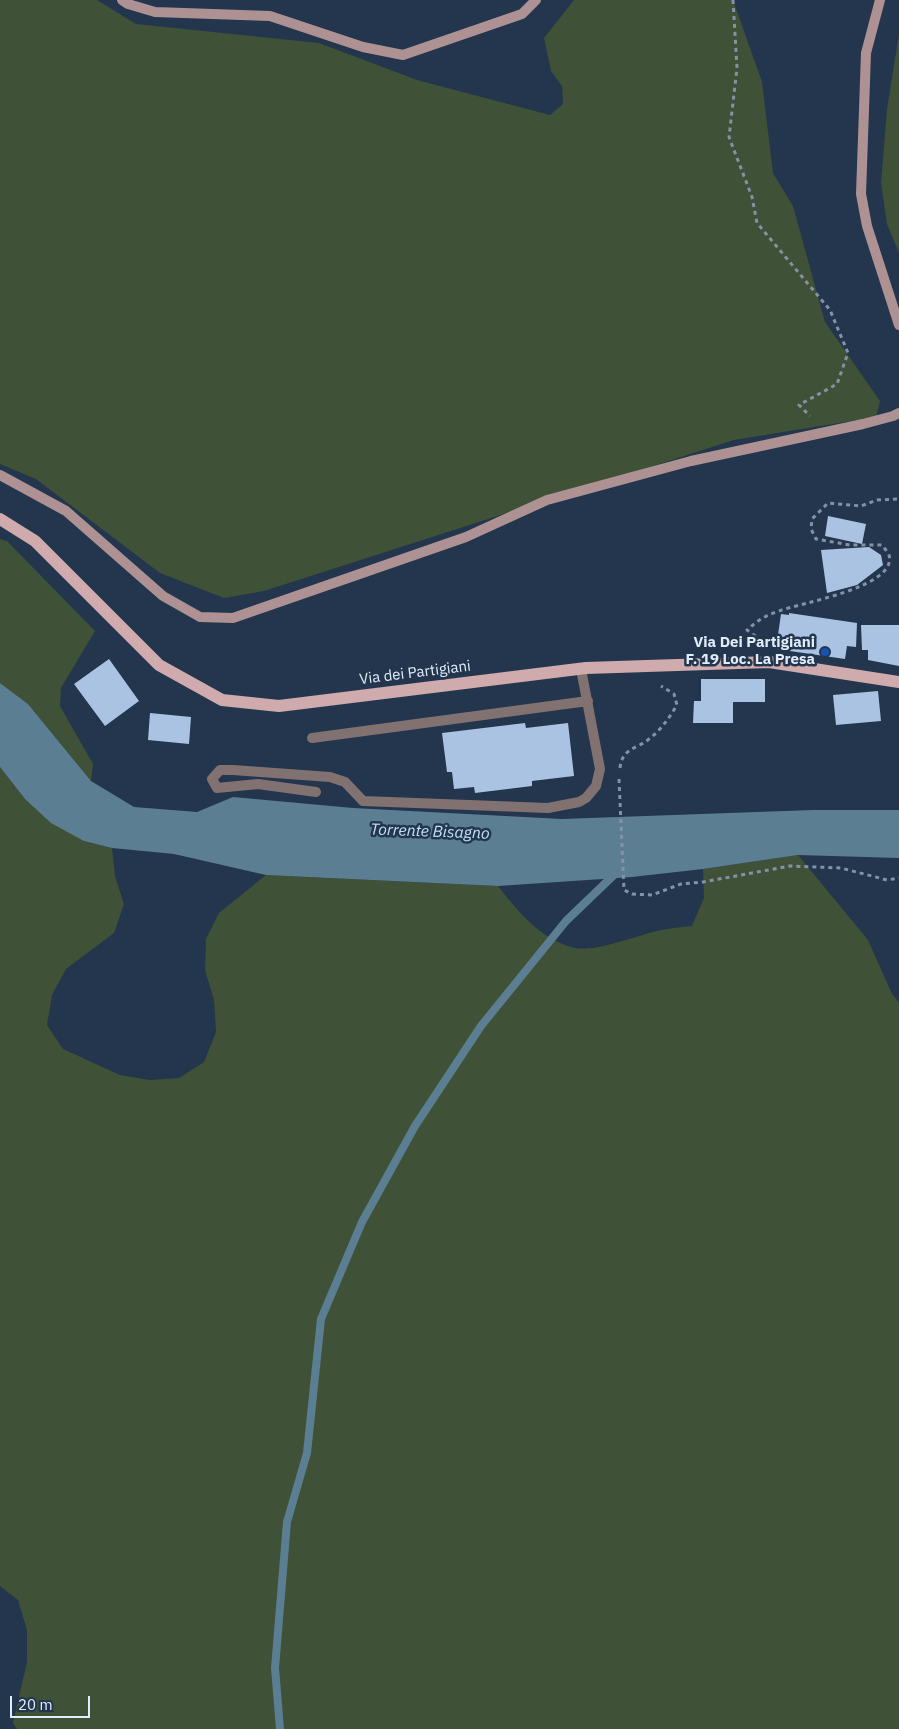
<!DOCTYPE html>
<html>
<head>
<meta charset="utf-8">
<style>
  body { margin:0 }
  #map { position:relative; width:899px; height:1729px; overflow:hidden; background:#23364e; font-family:"IBM Plex Sans",sans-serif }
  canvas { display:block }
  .scale { position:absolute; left:10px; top:1696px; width:80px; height:22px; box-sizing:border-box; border:2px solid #e1edfc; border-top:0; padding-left:6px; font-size:15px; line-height:18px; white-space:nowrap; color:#e1edfc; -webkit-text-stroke:4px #23364e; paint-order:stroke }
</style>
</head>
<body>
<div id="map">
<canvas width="899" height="1729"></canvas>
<div class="scale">20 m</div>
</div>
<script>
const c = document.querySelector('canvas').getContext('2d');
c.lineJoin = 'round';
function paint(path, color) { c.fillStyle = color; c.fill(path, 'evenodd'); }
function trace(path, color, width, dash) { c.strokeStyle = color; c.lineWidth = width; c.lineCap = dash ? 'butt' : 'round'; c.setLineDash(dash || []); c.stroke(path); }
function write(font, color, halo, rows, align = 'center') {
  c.font = font + ' "IBM Plex Sans",sans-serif'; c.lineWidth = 5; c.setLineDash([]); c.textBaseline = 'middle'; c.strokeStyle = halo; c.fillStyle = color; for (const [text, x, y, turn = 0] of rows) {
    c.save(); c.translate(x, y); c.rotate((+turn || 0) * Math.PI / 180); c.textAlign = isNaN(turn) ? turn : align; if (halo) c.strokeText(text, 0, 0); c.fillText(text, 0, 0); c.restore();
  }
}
paint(new Path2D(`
  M0,0h97l39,24 183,19 98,37 133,35 13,-11 -1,-18 -11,-15 -7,-33 30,-38h159l29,82 11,91 20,33 32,116 55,79 -4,16 -142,23 -470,151 -40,7 -64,-25 -124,-94 -36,-15z
  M899,34v219l-12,-29 -6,-41 6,-74z
  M0,539l7,2 88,90 -34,57 -1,18 33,58 -2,17 -63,-77 -28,-21z
  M0,767l25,32 59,42 28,7 3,28 9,28 -10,29 -48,36 -14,26 -5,30 16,24 57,26 30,5 29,-2 25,-16 12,-30 -2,-32 -9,-30 1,-31 13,-26 47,-38 232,11c20,25 40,51 73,61 23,7 66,-12 90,-17 10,-2 20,-3 31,-4l12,-28 -1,-29 95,-14 70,85 24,54 7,8v727h-882l-4,-6 14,-61v-32l-9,-30 -18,-14z`), '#3f5136');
paint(new Path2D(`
  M0,683l28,21 63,77 43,26 63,5 36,-15 120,11 209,11 251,-9h86v48l-101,-3 -95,14 -71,8 -134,9 -232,-11 -92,-21 -62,-6 -28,-7 -33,-18 -26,-24 -25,-32z`), '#5c7e93');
trace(new Path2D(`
  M280,1729l-5,-61 12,-146 20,-69 14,-134 41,-97 53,-96 66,-100 85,-105 51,-49`), '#5c7e93', 8);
paint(new Path2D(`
  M828,516l38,8 -4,20 -37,-8z
  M869,547l12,8 2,10 -26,20 -30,8 -6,-43z
  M789,613l68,10 -1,24 -9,-1 -2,13 -69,-10 5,-35 8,1z
  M861,625h38v41l-31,-6v-10h-6z
  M109,659l30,42 -34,25 -31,-42z
  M701,679h64v23h-32v21h-40l1,-22h7z
  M878,691l3,30 -45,4 -3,-30z
  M150,713l41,4 -2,27 -41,-4z
  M525,723l1,5 42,-5 6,53 -42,5v5l-57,7 -1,-6 -20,2 -2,-17h-5l-5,-39z`), '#abc3e2');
trace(new Path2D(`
  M733,0l4,68 -8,69 23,60 5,26 73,87 18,43 -11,31 -38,21 11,11
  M762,641l-15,-11c10,-9 19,-15 32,-19 21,-8 119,-24 110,-56 -1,-3 -5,-7 -7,-10h-32l-34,-6 -5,-10 1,-10 16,-16 33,3 16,-6 22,-1
  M620,768c2,-20 17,-19 29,-29 12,-9 20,-21 28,-34l-3,-11 -13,-8
  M619,779l5,111 8,4 20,1 29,-11 22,-2 87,-16 51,2 46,12 12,-2`), '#8392a6', 3, [4, 4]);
trace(new Path2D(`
  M312,738l276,-37
  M316,792l-58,-8 -41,4 -5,-9 8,-9h13l97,7 15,5 18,19 185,7 31,-6 7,-4 10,-12 4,-17 -19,-100`), '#827171', 10);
trace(new Path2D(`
  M122,0l6,4 27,8 115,4 93,31 40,8 119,-41 14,-14
  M880,0l-14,53 -5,141 6,32 32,99
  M0,475l66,36 97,85 37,21 33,1 233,-81 81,-37 144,-39 172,-37 30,-8 6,-3`), '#ae9293', 10);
trace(new Path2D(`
  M0,519l35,22 124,124 63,35 57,6 307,-38 183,-6 130,20`), '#cfabad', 12);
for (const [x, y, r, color] of [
  [825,652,5,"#1a4fb4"]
]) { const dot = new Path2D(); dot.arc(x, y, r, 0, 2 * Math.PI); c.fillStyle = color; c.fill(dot); trace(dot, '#23364e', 2); }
write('bold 15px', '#e1edfc', '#23364e', [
  ["Via Dei Partigiani",815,643],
  ["F. 19 Loc. La Presa",815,660]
], 'right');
write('15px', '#e1edfc', '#23364e', [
  ["Via dei Partigiani",415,673,-7]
]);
write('italic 16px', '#bfe2f9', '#23364e', [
  ["Torrente Bisagno",430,832,2]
]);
</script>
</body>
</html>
